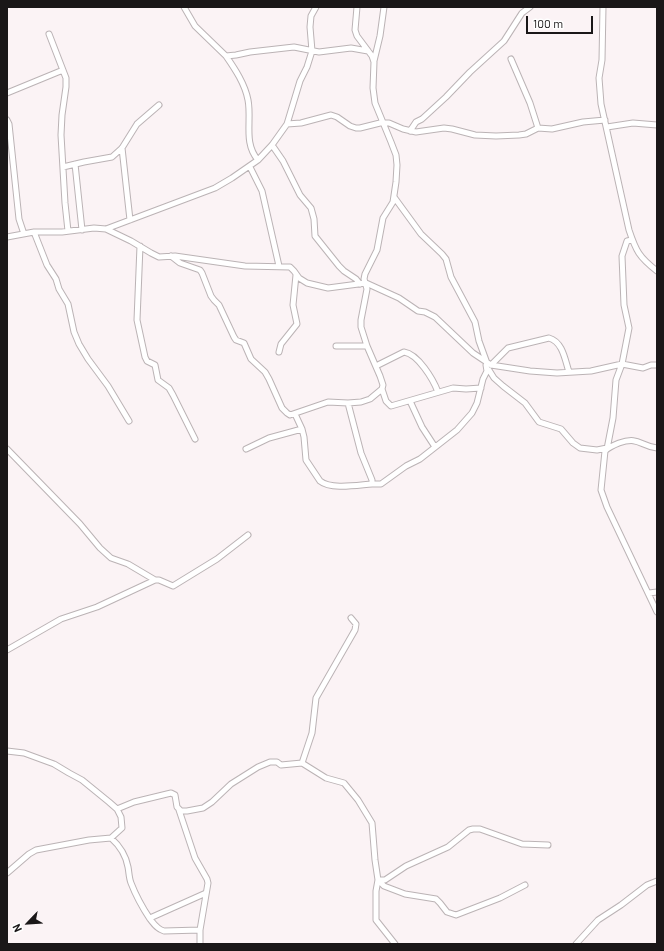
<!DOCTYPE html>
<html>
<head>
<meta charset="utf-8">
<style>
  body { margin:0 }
  #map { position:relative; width:664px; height:951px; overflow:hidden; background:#fbf3f5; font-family:Barlow,sans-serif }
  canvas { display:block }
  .frame { position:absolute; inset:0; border:8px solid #1a1718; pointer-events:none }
  .north { position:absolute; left:8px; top:903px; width:40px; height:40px; -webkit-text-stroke:3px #fff; paint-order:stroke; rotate:245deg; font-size:11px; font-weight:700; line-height:16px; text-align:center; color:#1a1718 }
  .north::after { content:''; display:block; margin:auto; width:14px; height:18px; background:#1a1718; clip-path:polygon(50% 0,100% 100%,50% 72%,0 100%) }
  .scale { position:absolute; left:526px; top:16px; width:67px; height:18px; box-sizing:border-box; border:2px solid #1a1718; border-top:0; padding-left:5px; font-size:12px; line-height:14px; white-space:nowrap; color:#1a1718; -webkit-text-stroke:3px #fff; paint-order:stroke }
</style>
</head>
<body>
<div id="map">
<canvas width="664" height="951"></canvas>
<div class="frame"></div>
<div class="north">N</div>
<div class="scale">100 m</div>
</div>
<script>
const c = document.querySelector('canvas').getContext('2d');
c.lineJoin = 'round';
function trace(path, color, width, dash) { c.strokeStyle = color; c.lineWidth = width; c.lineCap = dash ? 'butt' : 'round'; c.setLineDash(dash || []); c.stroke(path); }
const street = new Path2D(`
  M184,7l11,19 31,30 10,-1 14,-3 44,-5 25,5 32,-4 17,3
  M603,7l-1,53 -3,18 2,26 28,126c7,21 10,27 28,41
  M49,34l17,44v9l-4,28 -1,20 4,68 3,28
  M226,56c9,13 19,28 22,44 4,20 -5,43 10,60
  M511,59l19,44 8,25
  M374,61l6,-25 4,-29
  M7,93l56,-23
  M7,120l2,4 10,95 5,15
  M287,124l14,-1 30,-8 6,2 13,9 6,2h4l20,-5h9l14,6 13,3 28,-4 8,1 23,6 21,1 23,-1 7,-1 12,-6 14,1 31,-7 22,-2
  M607,127l26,-4 24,2
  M410,131l6,-9 6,-3 24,-22 24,-25 34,-31 18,-28 8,-6
  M272,145l11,16 17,34 11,13 3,11 1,17 24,30 5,5 12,8 4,5
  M122,148l8,72
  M75,164l7,66
  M63,167l21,-5 28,-5 10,-9 15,-24 22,-19
  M250,167l12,24 17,75
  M394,197l27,37 21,20 4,5 5,18 24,45 4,19 8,22 -1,2 1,6 2,-1 5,8 9,8 22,17 14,19 22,7 12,14 7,5 17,2 10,-2
  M106,229l25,12 20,12 8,4 16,-1 70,10 45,1 4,4 5,7 8,5 21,5 38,-5 33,15 19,13 7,1 10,5 38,36 18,12 39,6 27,2 34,-2 31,-7 21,4 8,-3h6
  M34,232l13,33 9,14 3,10 9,15 6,28 5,12 9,15 20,27 21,35
  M7,237l27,-5h28l32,-4 12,1 109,-41 17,-10 26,-18 14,-15 15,-21 13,-43 7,-14 5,-16 -2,-24 1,-11 5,-9
  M140,246l-3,74 8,37 2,4 8,4 3,15 11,8 4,7 22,44
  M171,256l9,7 20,7 2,3 9,23 3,4 5,5 15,32 2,3 8,3 7,16 14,13 4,7 13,29 5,5 3,2 38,-13 20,1 13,-1 9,-3 12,-10 1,-4 -3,-9 -13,-30 -6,-19v-7l6,-31 -3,-10 1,-5 12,-24 6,-32 10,-16 3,-20 1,-17 -1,-10 -5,-13 -16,-39 -2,-15 1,-26 -2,-6 -15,-20 -2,-6 2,-23
  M336,346h31
  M279,352l2,-8 16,-20 -4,-19 3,-30
  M491,365l17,-17 41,-10c14,4 16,22 20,34
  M376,366l28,-14c14,2 29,27 34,40
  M382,389l4,12 5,5 62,-18 13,1 15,-1
  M410,401l12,26 13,20
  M295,414l7,15
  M657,448c-17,-2 -18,-12 -38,-5 -5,2 -10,4 -14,8l-4,39 6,17 50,105
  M7,449l73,75 20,24 11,10 17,6 27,16
  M246,449l23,-11 33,-9 2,8 2,23 14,21c11,9 38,4 52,3v-4l-11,-27 -13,-50
  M607,449l6,-31 3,-38 6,-16 7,-36 -5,-23 -2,-49 5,-15 5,-1
  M372,484h9l25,-18 14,-7 37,-29 15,-17 5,-10 6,-24 4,-8
  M649,593l8,-1
  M7,650l54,-31 36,-12 58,-27h4l14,6 44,-27 31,-24
  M7,751l17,2 30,11 15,9 13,7 27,22 8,7 4,8 1,11 -11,10 -22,2 -53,10 -7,4 -22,19
  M302,763l10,-30 4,-35 39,-68 1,-6 -5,-6
  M117,809l17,-7 37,-9 4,2 2,12 4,4h6l16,-3 9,-6 19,-18 27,-17 12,-5h7l4,3 21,-2 24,15 18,5 14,17 14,23 3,37 3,20 -2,11v29l19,24
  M179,810l16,48 12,21 1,4 -8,47v14
  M111,838c9,8 15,18 17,29 1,5 1,11 3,16 5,13 11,24 19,36 4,5 7,10 14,12l36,-1
  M378,880h7l21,-14 42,-19 21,-17 4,-1h7l42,15 26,1
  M378,880l6,6 21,8 31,5 4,4 7,9 9,3 44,-17 25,-13
  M150,918l56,-25
  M576,944l22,-24 23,-15 26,-20 10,-4`);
trace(street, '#bbb3b5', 7);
trace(street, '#fff', 5);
</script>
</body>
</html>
